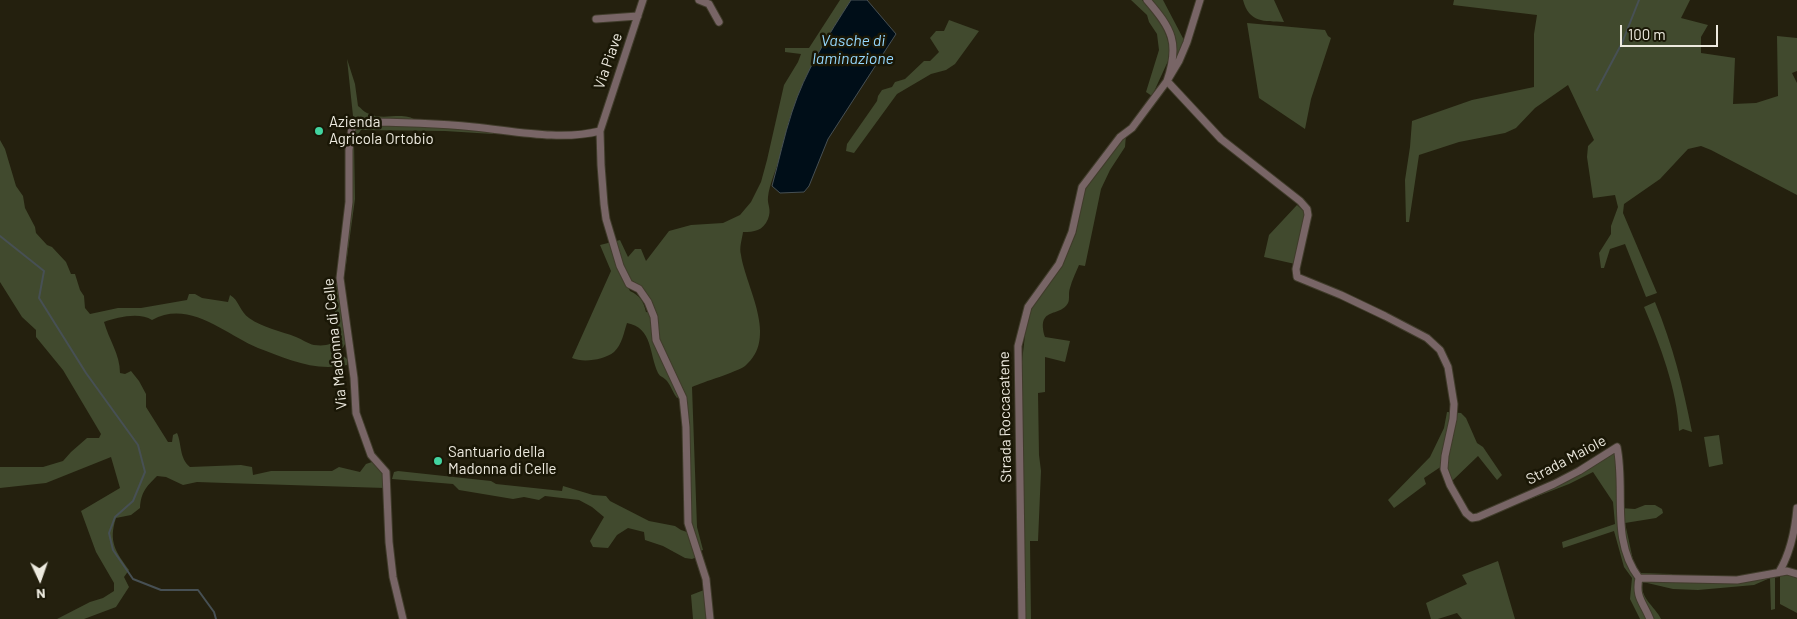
<!DOCTYPE html>
<html>
<head>
<meta charset="utf-8">
<style>
  body { margin:0 }
  #map { position:relative; width:1797px; height:619px; overflow:hidden; background:#24200e; font-family:Barlow,sans-serif }
  canvas { display:block }
  .north { position:absolute; left:15px; top:554px; width:50px; height:50px; -webkit-text-stroke:4px #1a1706; paint-order:stroke; rotate:177deg; font-size:14px; font-weight:700; line-height:20px; text-align:center; color:#edeadf }
  .north::after { content:''; display:block; margin:auto; width:18px; height:22px; background:#edeadf; clip-path:polygon(50% 0,100% 100%,50% 72%,0 100%) }
  .scale { position:absolute; left:1620px; top:25px; width:98px; height:22px; box-sizing:border-box; border:2px solid #edeadf; border-top:0; padding-left:6px; font-size:15px; line-height:18px; white-space:nowrap; color:#edeadf; -webkit-text-stroke:4px #1a1706; paint-order:stroke }
</style>
</head>
<body>
<div id="map">
<canvas width="1797" height="619"></canvas>
<div class="north">N</div>
<div class="scale">100 m</div>
</div>
<script>
const c = document.querySelector('canvas').getContext('2d');
c.lineJoin = 'round';
function paint(path, color) { c.fillStyle = color; c.fill(path, 'evenodd'); }
function trace(path, color, width, dash) { c.strokeStyle = color; c.lineWidth = width; c.lineCap = dash ? 'butt' : 'round'; c.setLineDash(dash || []); c.stroke(path); }
function write(font, color, halo, rows, align = 'center') {
  c.font = font + ' Barlow,sans-serif'; c.lineWidth = 5; c.setLineDash([]); c.textBaseline = 'middle'; c.strokeStyle = halo; c.fillStyle = color; for (const [text, x, y, turn = 0] of rows) {
    c.save(); c.translate(x, y); c.rotate((+turn || 0) * Math.PI / 180); c.textAlign = isNaN(turn) ? turn : align; if (halo) c.strokeText(text, 0, 0); c.fillText(text, 0, 0); c.restore();
  }
}
paint(new Path2D(`
  M840,0h11c-23,36 -46,71 -59,112 -5,13 -7,27 -11,41 -3,12 -12,32 -13,44 -1,8 4,12 0,22 -5,12 -14,13 -25,13 -1,8 -4,15 -2,23 5,33 38,83 4,111 -8,6 -42,16 -53,21l5,140 6,23 -3,1 -10,-27 -7,-130 -6,4c-4,-5 -6,-12 -10,-17 -3,-4 -7,-4 -9,-8 -9,-19 -5,-45 -31,-50 -3,9 -5,22 -13,29 -10,8 -31,11 -42,6l39,-87 -11,-26 20,-5 8,17 7,-8h6l5,12 23,-30 22,-6 32,-2 17,-8 11,-13 10,-20 6,-22 17,-75 14,-23 3,-8 -16,-2v-4h24zM623,277c18,5 26,19 32,36l-9,-1c-3,-12 -6,-16 -16,-21z
  M1131,0h11l14,14 8,15 6,18 -2,14 -16,35 -6,-4 13,-42 -2,-16 -8,-12 -2,-7z
  M1150,0h13l22,42 -8,18 -3,3 3,-12 -2,-13z
  M1243,0h31l10,22c-20,-1 -35,1 -41,-22z
  M1454,0h236l-9,18 27,7 -7,12v16l34,5 -2,46 23,-1 22,-7 -1,-60 20,2v33l-5,2 5,10v112l-86,-45 -10,-4 -13,3 -28,30 -36,25 -1,9 34,80 -11,4 -21,-53 -15,5 -6,19h-3l-2,-15 12,-19v-8l7,-19 -3,-12 -22,3 -6,-41 1,-11 6,-6 -26,-55 -33,23 -19,20 -11,5 -46,9 -40,13 -10,67h-3l-1,-42 5,-33 2,-26 60,-21 62,-13v-53l3,-19 -84,-10z
  M949,20l30,11 -24,33 -9,6 -15,4 -34,20 -43,59 -8,-2 1,-7 30,-43 1,-5 4,-6 10,-3 3,-5 10,-3 19,-18h6l9,-9 -9,-14 6,-7h8z
  M1247,23l78,7 3,6 3,2 -20,61 -6,30 -46,-31z
  M347,59l8,25 3,22c3,2 6,6 9,7 17,9 35,-3 50,8h-57l-7,-5z
  M362,124l76,2 55,4v4l-48,-3 -84,-1 -7,10 1,59 -10,73 7,-137 6,-9z
  M1126,135l-1,12 -15,23 -9,19 -16,77 -6,-1c-3,7 -7,15 -9,23 -2,5 0,11 -2,15 -8,15 -32,3 -23,34l25,4 -5,21 -20,-5v35l-7,1 1,62 2,16 -3,70h-8l1,78h-7l-2,-258 5,-43 6,-13 19,-25 12,-19 12,-28 8,-45z
  M0,140l5,9 11,37 7,10 2,12 10,19 1,6 11,12 5,2 14,15 5,12h4l5,16 4,6 1,12 5,6 28,-6h23l46,-8 2,-6h6l7,4 26,4 2,-7c9,5 10,17 19,23 14,10 32,13 47,19 6,2 12,7 18,8 9,1 20,1 23,-9 3,-8 -4,-32 -6,-42l4,-4v-7l3,-1 8,53 -1,9 -5,9 7,6v6c-6,1 -13,2 -19,2 -24,0 -49,-11 -70,-19 -33,-14 -69,-49 -106,-28 -12,-8 -35,-3 -48,2 5,18 16,32 16,51l5,1 6,-3 8,10 7,13v13l22,35h4l1,-7 4,-2c5,11 2,25 13,34l51,-2 11,2 1,8 18,-4h61l7,-4 21,5 6,-8 6,-2 12,10 1,16 -159,-5 -29,-1 -14,3 -17,-8 -9,-1c-11,11 -16,16 -17,32l-9,7 -15,3c-8,24 0,34 13,52l-5,7 5,10 -13,20 -32,12h-27l33,-17 13,-4 11,-7v-8l-18,-31 -15,-41 39,-23 -9,-31 -65,26 -46,5v-21h43l20,-6 8,-9 16,-14h12l2,-4 -38,-64 -27,-33v-7l-14,-13 -22,-35z
  M1297,205l8,7 -10,52 -31,-7 5,-22z
  M1655,302c18,44 28,84 37,130l-9,-3 -4,2c-2,-42 -19,-86 -35,-124z
  M1447,412l14,1 5,5 11,25 6,4 19,28 -5,5 -19,-24 -27,26 -9,-16 -18,12 2,6 -32,24 -6,-8 42,-43 14,-29z
  M1719,435l4,29 -14,3 -5,-30z
  M1615,450l2,8 1,62 30,99h-8l-10,-20 2,-21 -8,-11 -10,-36 -51,17 -1,-6 53,-18 -2,-22 -20,-30 -24,12 -67,26z
  M398,471l93,10 5,3 66,7 1,-5 30,9 13,1 4,5 39,20 26,5 6,4 6,2 10,25 -5,2 -7,-1 -22,-12 -18,-6 -1,-8 -16,-4 -11,7 -9,13 -15,-1 -3,-6 14,-24 -12,-10 -13,-7 -34,-4 -6,4 -15,-3 -11,2 -54,-9 -6,-6 -61,-5 2,-7z
  M1645,505h10l7,4 1,4 -7,5 -31,5 8,37 7,13 32,1 1,3h-33l-8,-10 -12,-59 15,1z
  M1498,561l17,58h-53l-5,-6 -19,6h-7l-5,-16 41,-19 -5,-9z
  M1780,575h8l9,3v35l-17,-9z
  M1775,576v33l-4,1 -1,-32 -16,7 -56,5 -25,-1 -30,-7c-4,16 12,24 18,37h-9l-13,-23v-15z
  M704,590l4,29h-15l-2,-24z`), '#414a2e');
const water = new Path2D(`
  M851,0h16l29,34 -68,105 -19,47 -5,6 -24,1 -8,-7c7,-25 12,-50 20,-74 13,-41 36,-76 59,-112z`);
paint(water, '#000e18');
trace(water, '#475054', 1);
trace(new Path2D(`
  M1597,90l25,-47 17,-43
  M0,236l44,35 -5,27 47,75 52,72 7,27 -12,29 -18,16 -6,16 4,17 20,29 28,11h37l16,22 2,7`), '#475054', 2);
const street = new Path2D(`
  M643,0l-43,131 1,34 3,39 2,15 14,47 9,18 10,5 9,13 6,15 2,23 27,58 3,29 2,96 18,56 4,40
  M699,0l10,4 10,18
  M1147,0c25,29 33,43 20,81l54,58 79,62 7,8 1,6 -12,54 1,8 44,18 44,21 42,22 13,12 8,17 6,37 -1,15 -8,37 -1,13 6,16 16,28 6,5 6,-1 76,-33 25,-13 38,-24c9,43 -7,93 22,131
  M596,19l42,-3
  M1779,572c12,-20 16,-41 18,-64
  M403,619l-10,-42 -4,-35 -3,-70 -15,-17 -15,-42 -2,-35 -14,-100 9,-76v-52l3,-23 3,-5c40,0 80,1 119,5 41,4 86,14 126,4
  M1022,619l-4,-273 10,-39 31,-43 13,-32 10,-45 38,-50 12,-9 35,-47 12,-20 8,-19 13,-42
  M1650,619c-7,-17 -15,-22 -11,-41l98,2 50,-9 10,3`);
trace(street, '#403c2b', 9);
trace(street, '#786566', 7);
for (const [x, y, r, color] of [
  [319,131,5,"#42d4a0"],
  [438,461,5,"#42d4a0"]
]) { const dot = new Path2D(); dot.arc(x, y, r, 0, 2 * Math.PI); c.fillStyle = color; c.fill(dot); trace(dot, '#1a1706', 2); }
write('15px', '#edeadf', '#1a1706', [
  ["Via Piave",608,61,-71],
  ["Via Madonna di Celle",335,344,-96],
  ["Strada Roccacatene",1005,417,-91],
  ["Strada Maiole",1566,460,-28]
]);
write('15px', '#edeadf', '#1a1706', [
  ["Azienda",329,122],
  ["Agricola Ortobio",329,139],
  ["Santuario della",448,452],
  ["Madonna di Celle",448,469]
], 'left');
write('italic 16px', '#95d7fd', '#1a1706', [
  ["Vasche di",853,41],
  ["laminazione",853,59]
]);
</script>
</body>
</html>
